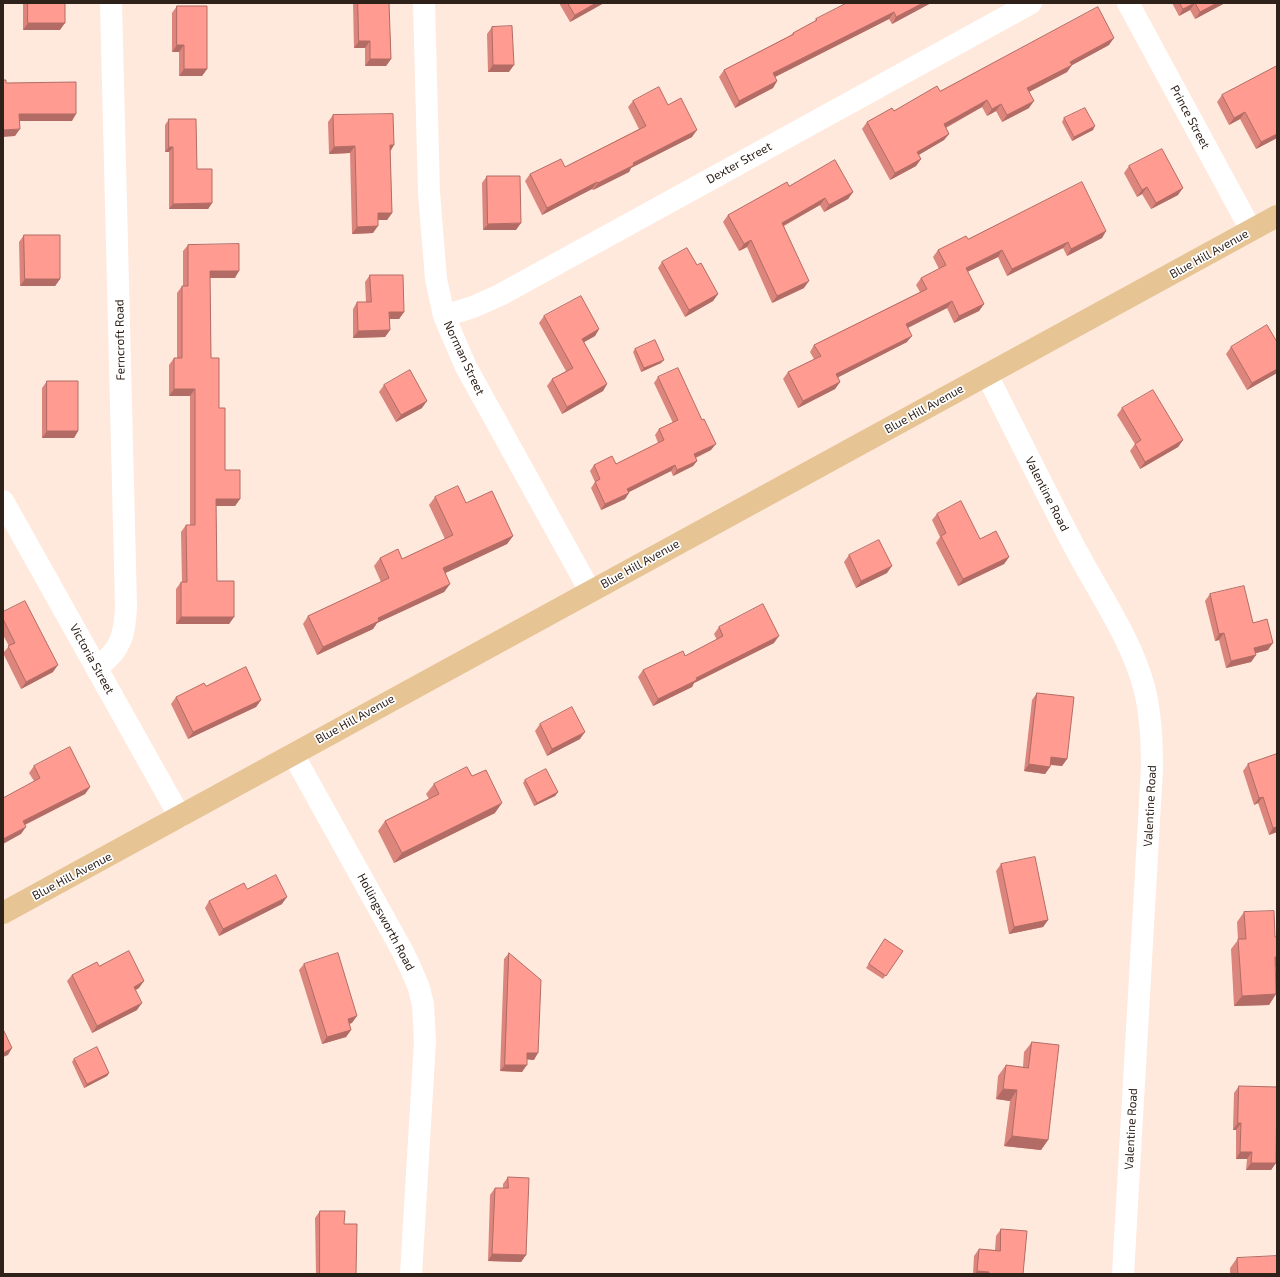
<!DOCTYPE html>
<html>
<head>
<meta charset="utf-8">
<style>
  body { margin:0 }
  #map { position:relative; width:1280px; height:1277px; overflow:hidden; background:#ffe9dd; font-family:"Exo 2",sans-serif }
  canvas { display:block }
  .frame { position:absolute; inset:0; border:4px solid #2e211a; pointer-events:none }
</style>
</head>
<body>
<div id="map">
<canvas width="1280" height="1277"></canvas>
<div class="frame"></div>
</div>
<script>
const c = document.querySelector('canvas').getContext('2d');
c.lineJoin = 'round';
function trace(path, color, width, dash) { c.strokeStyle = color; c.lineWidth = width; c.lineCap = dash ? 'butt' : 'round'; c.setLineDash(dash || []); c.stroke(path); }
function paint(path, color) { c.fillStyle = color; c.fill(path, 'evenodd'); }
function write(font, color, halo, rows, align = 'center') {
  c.font = font + ' "Exo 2",sans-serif'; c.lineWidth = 3.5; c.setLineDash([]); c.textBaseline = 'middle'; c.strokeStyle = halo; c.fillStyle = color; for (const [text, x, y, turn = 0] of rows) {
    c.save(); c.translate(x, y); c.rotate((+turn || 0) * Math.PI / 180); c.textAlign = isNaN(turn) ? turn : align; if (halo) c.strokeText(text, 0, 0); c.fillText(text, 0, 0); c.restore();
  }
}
trace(new Path2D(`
  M424,3l5,190 7,86 8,37 22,51 124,224
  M1128,3l123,227
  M444,316l29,-9 27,-12 531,-292
  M987,375c29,57 57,114 87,171 24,46 56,90 70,141 7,26 8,53 8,81l-29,506
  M3,501l177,316
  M97,667c24,-16 28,-33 29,-61l-15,-603
  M293,754l110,198 8,17 8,19 4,17 2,36 -14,233`), '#fff', 22);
trace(new Path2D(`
  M3,913l1274,-697`), '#e6c493', 22);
paint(new Path2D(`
  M23,3h42l-5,27h-37z
  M353,3h36l2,56 -5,7h-21v-18h-11z
  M559,3h45l-34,19z
  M931,3l-39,21 -3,-5 -114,58 2,4 -4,7 -38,20 -16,-31 5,-7 67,-35 2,-2 21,-11 2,-3z
  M1172,3h53l-30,16 -5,-9 -11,6z
  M177,6l30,63 -5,7h-23v-24h-7v-39z
  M492,27l17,45h-21l-1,-38z
  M1109,45l-37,20 -5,7 -38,20v16l-27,14 -6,-11 -9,5 -5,-9 -36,21 3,6 -5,6 -26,15 3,4 -5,7 -26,14 -28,-51 5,-7 73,-31z
  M1277,66v72l-21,11 -16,-30 -11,6 -12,-23 5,-7z
  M633,101l35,4 24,32 -61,31 -2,4 -36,18 -1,-1 -50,26 -17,-34 5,-7 35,-7 74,-38 -11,-22z
  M333,115l57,36 2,62 -5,7h-9l-5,13 -21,1 -2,-81 -21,1 -1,-32z
  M1064,118l29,12 -21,11 -10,-19z
  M169,119l43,84 -4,6h-39v-57h-4v-27z
  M1129,166l49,29 -27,14 -9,-15 -5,3 -13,-24z
  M487,176l29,54h-33l-1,-47z
  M789,186l64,6 -5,7 -24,13 -4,-7 -36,21 20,62 -32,15 -25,-56 -8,4 -16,-29 5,-7z
  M1106,231l-4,7 -35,18 -4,-8 -56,28 -9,-19 -31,15 17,32 -5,7 -25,12 -7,-15 -39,19 -1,15 -69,35 2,5 -5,7 -37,19 -15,-29 5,-7 26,-13 -4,-7 4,-7 106,-53 -4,-7 5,-7 18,-9 -6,-12 5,-7 30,-11z
  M24,235l36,44 -5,7h-35l-1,-44z
  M188,245l47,33h-25l1,80 8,50 6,62 15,29 -5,7h-19l1,75 17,36 -5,7h-53v-35l5,-7h1l-1,-50 5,-7h4v-129h-21v-31l5,-7h3v-65l5,-7h1v-35z
  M662,262l35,3 21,29 -5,7 -28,16 -27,-49z
  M370,275l34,37 -5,7h-9v11l-5,7 -32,1v-29l4,-7h9l-1,-20z
  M544,316l55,13 -4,7 -11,6 23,42 -4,7 -41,23 -15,-28 5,-7 14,-8 -27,-48z
  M1231,347l46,26 -30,17 -21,-36z
  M635,349l26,14 -20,9 -8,-20z
  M658,377l53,73 -15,8 1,3 -4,5 -20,10 -2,-5 -42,21 -4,7 -24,11 -10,-22 4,-6 -5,-11 4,-6 22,-1 42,-21 -3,-8 4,-6 14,-6 -19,-40z
  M47,381l31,50 -4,7h-32v-50z
  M384,385l38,23 -26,14 -17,-30z
  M1122,408l61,32 -5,7 -38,22 -10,-18 5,-7 -18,-29z
  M435,497l31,6 47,33 -6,8 -62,29 5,11 -6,8 -67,31 -4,6 -56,26 -14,-31 5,-8 73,-34 -7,-16 6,-8 22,1 43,-20 -16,-34z
  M937,514l43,25 29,18 -5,7 -46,22 -22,-43 4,-6 -8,-17z
  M849,555l38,18 -31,15 -12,-26z
  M1210,594l43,29 15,27 -13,3 1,2 -5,7 -25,6 -7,-28 -4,1 -10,-40z
  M3,612l50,60 -32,17 -18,-36 6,-7 -6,-11z
  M719,627l55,16 -80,40 -2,4 -39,19 -15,-29 5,-7 42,-14 32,-16 -3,-6z
  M206,686l55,14 -5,7 -68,32 -17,-35 5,-7z
  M1037,693l30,66 -5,7 -12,-1v2l-5,7 -21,-3 8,-71z
  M540,724l40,15 -33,17 -12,-25z
  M1277,754v78l-8,3 -11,-32 -4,2 -11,-34 5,-7z
  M34,766l56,21 -5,7 -60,31 -4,9 13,-53 -5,-8z
  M472,776l23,37 -101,50 -16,-32 7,-10 44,-22 -3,-5 8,-10z
  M525,780l33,12 -3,4 -21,10 -11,-23z
  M1001,864l47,56 -5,7 -34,7 -13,-63z
  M209,901l73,3 -63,32 -14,-28z
  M1244,912l32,82 -7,11 -35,1 -3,-57 7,-9 -1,-18z
  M885,939l18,12 -20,28 -17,-11z
  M509,953l25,107 -7,-1 -5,13 -22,-1 4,-112z
  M304,964l48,59 -3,1 2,6 -5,7 -24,7 -23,-74z
  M99,966l40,22 -4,2 2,20 -45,23 -25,-52 5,-6z
  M1032,1042l16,98 -7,10 -37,-4 6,-45 -14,-2 2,-23 8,-11 17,2 1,-15z
  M74,1059l35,14 -2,3 -23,12 -12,-26z
  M1239,1086l37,77 -5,7h-25l1,-11h-11v-29h-3l1,-37z
  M508,1177l18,78 -5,7 -33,-1 2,-66 5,-7h8v-4z
  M320,1211l24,13 12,50h-40l-1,-56z
  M1001,1229l22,45h-50l1,-18 5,-7 16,1 1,-14z
  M1237,1258l40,16h-47v-6z`), '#db857c');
paint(new Path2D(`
  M596,3h8l-34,19 5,-7z
  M923,3h8l-39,21 4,-7z
  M1195,3l-5,7 -11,6 4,-7z
  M1217,3h8l-30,16 5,-7z
  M894,12l-5,7 -120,61 4,-7z
  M28,23h37l-5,7h-37z
  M1114,38l-5,7 -44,24 5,-7z
  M359,41h11l-5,7h-11z
  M177,45h7l-5,7h-7z
  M370,59h21l-5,7h-21z
  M493,65h21l-5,7h-21z
  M1072,65l-5,7 -44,23 4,-7z
  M184,69h23l-5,7h-23z
  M777,81l-4,7 -38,20 4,-7z
  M987,100l-5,7 -43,24 5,-7z
  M1034,101l-5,7 -27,14 5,-7z
  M1001,104l-5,7 -9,5 5,-7z
  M1245,112l-5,7 -11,6 5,-7z
  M19,114h57l-4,7h-58z
  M1095,126l-2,4 -21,11 2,-4z
  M20,129l-5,7 -12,1v-7z
  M697,130l-5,7 -61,31 -2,4 -36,18 5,-7 35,-20z
  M949,134l-5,6 -32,19 5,-7z
  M1277,134v4l-21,11 5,-7z
  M390,145h4l-4,7z
  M355,146l-5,7 -21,1 5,-7z
  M169,147h4l-4,5h-4z
  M921,159l-5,7 -26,14 5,-7z
  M597,182l-5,7 -50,26 5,-7z
  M1147,187l-5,7 -5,3 5,-7z
  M1183,188l-5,7 -27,14 5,-6z
  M853,192l-5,7 -24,13 5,-7z
  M825,198l-5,7 -43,24 5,-6z
  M212,203l-4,6h-39l4,-5z
  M378,213h14l-5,7h-14z
  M521,223l-5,7h-33l5,-6z
  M378,226l-5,7 -21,1 5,-7z
  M1106,231l-4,7 -35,18 4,-7z
  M751,240l-4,7 -8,4 5,-7z
  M1068,242l-5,6 -56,28 5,-7z
  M1002,250l-4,7 -37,18 5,-7z
  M210,271h29l-4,7h-29z
  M25,279h35l-5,7h-35z
  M809,281l-5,7 -32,15 5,-7z
  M718,294l-5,7 -28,16 4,-7z
  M952,301l-5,7 -45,23 4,-7z
  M984,304l-5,7 -25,12 5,-7z
  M389,312h15l-5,7h-14z
  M599,329l-4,7 -18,10 5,-7z
  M390,330l-5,7 -32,1 5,-7z
  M912,336l-5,6 -76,39 5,-7z
  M664,360l-3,3 -20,9 3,-4z
  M1277,369v4l-30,17 5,-7z
  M840,382l-5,7 -37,19 5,-7z
  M607,384l-4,7 -41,23 5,-7z
  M174,389h21l-5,7h-21z
  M427,401l-5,7 -26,14 5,-7z
  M47,431h31l-4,7h-32z
  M1183,440l-5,7 -38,22 5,-7z
  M716,444l-5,6 -21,10 4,-6z
  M697,461l-4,5 -20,10 4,-6z
  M675,465l-4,6 -48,24 4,-6z
  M629,493l-4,6 -24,11 4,-6z
  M216,499h24l-5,7h-23z
  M513,536l-6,8 -70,33 6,-9z
  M1009,557l-5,7 -46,22 5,-7z
  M892,566l-5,7 -31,15 5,-7z
  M450,584l-6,8 -67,31 -4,6 -56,26 6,-8 55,-29z
  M181,617h53l-5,7h-53z
  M1224,633l-5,7 -4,1 4,-7z
  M779,636l-5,7 -80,40 -2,4 -39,19 5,-7 38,-21z
  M1273,643l-5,7 -19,5 5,-7z
  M1256,655l-5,7 -25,6 5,-7z
  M58,665l-5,7 -32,17 5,-7z
  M261,700l-5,7 -68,32 5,-7z
  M585,732l-5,7 -33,17 5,-7z
  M1051,757l16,2 -5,7 -16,-2z
  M1029,764l21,3 -5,7 -21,-3z
  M90,787l-5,7 -67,34 5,-7z
  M558,792l-3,4 -21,10 3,-3z
  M1263,797l-5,6 -4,2 5,-7z
  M502,803l-7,10 -101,50 8,-10z
  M26,827l-5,7 -18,10v-5z
  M1277,827v5l-8,3 4,-7z
  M287,897l-5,7 -63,32 4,-7z
  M1048,920l-5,7 -34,7 5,-7z
  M1275,957h2v10h-9z
  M144,981l-5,7 -10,6 5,-7z
  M1276,994l-7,11 -35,1 8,-10z
  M142,1003l-5,7 -45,23 5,-7z
  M357,1016l-5,7 -9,2 5,-6z
  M351,1030l-5,7 -24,7 5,-7z
  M12,1048l-4,7 -5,2v-4z
  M527,1053h11l-4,7 -12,-1z
  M505,1065h22l-5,7 -22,-1z
  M109,1073l-2,3 -23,12 3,-4z
  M1003,1089l14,1 -7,11 -14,-2z
  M1238,1123h3l-5,7h-3z
  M1012,1136l36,4 -7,10 -37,-4z
  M1240,1152h12l-5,7h-11z
  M1251,1163h25l-5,7h-25z
  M492,1254l34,1 -5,7 -33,-1z
  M977,1271l12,1 -2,2h-12z`), '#b26c65');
const building = new Path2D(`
  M28,3h37v20h-37z
  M358,3h31l2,56h-21v-18h-11z
  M568,3h28l-21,12z
  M847,3h76l-27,14 -2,-5 -121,61 4,8 -38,20 -15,-31 70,-36 -1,-1 24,-13 -1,-1z
  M1180,3h37l-17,9 -5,-9 -12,6z
  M177,6h30v63h-23v-24h-7z
  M1098,7l16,31 -44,24 2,3 -45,23 7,13 -27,14 -6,-11 -9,5 -5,-9 -43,24 5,10 -32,18 4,7 -26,14 -28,-51 25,-14 2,3 43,-25 3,5z
  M512,26l2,39h-21l-1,-38z
  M1277,66v68l-16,8 -16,-30 -11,6 -12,-23z
  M3,80h3v3l70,-1v32h-57l1,15 -17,1z
  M659,87l9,18 13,-7 16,32 -64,33 1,2 -36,18 -1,-1 -50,26 -17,-34 31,-15 4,8 81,-41 -13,-25z
  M1085,108l10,18 -21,11 -10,-19z
  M393,114l1,31h-4l2,68h-14v13l-21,1 -2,-81 -21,1 -1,-32z
  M169,119h27l1,50h15v34l-39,1v-57h-4z
  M1162,149l21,39 -27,15 -9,-16 -5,3 -13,-24z
  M835,160l18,32 -24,13 -4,-7 -43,25 27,58 -32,15 -26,-56 -7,4 -16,-29 59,-33 2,4z
  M487,176h33l1,47 -33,1z
  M1082,182l24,49 -35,18 -3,-7 -56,27 -10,-19 -36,18 18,36 -25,12 -7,-15 -46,23 6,12 -76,38 4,8 -37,19 -15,-29 33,-16 -7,-11 113,-56 -6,-11 25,-13 -8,-15 28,-14 2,3z
  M24,235h36v44h-35z
  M239,244v27h-29l1,87h8v50h6v62h15v29h-24l1,82h17v36h-53v-35h6l-1,-57h9v-136h-21v-31h8v-72h6v-41z
  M687,248l10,17 4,-2 17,31 -29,16 -27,-48z
  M370,275h33l1,37h-15l1,18 -32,1 -1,-29h14z
  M581,296l18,33 -17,10 25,45 -40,23 -15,-28 21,-11 -29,-52z
  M1267,325l10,17v27l-25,14 -21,-36z
  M655,340l9,20 -20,8 -9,-19z
  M678,368l24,52 2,-1 12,25 -22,10 3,7 -20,9 -2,-5 -48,24 2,4 -24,11 -10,-22 5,-3 -6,-14 18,-9 4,8 48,-24 -5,-11 19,-9 -20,-43z
  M410,370l17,31 -26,14 -17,-30z
  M47,381h31v50h-31z
  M1153,390l30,50 -38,22 -10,-18 6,-4 -19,-32z
  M458,486l8,17 26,-12 21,45 -70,32 7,16 -72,34 1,3 -56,26 -15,-31 81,-38 -9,-20 18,-9 4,10 51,-24 -18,-38z
  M961,501l19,38 16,-8 13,26 -46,22 -22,-43 5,-3 -9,-19z
  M879,540l13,26 -31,15 -12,-26z
  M1244,586l9,37 14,-4 6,24 -19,5 2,7 -25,6 -7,-28 -5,1 -9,-40z
  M25,601l33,64 -32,17 -18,-36 7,-3 -12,-24v-7z
  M763,604l16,32 -83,42 1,2 -39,19 -15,-29 40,-19 2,5 38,-20 -4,-9z
  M246,667l15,33 -68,32 -17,-35 28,-14 2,3z
  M1037,693l37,4 -7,62 -16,-2 -1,10 -21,-3z
  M572,707l13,25 -33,17 -12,-25z
  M70,747l20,40 -67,34 3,6 -23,12v-41l37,-20 -6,-12z
  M1277,754v73l-4,1 -10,-31 -4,1 -11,-34z
  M467,767l5,9 14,-6 16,33 -100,50 -17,-32 54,-27 -5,-10z
  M546,769l12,23 -21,11 -12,-23z
  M1035,857l13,63 -34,7 -13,-63z
  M276,875l11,22 -64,32 -14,-28 35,-18 3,6z
  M1274,911l1,26h2v20h-2l1,37 -34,2 -4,-57h8l-2,-27z
  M885,939l18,12 -17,25 -17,-12z
  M129,951l15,30 -10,6 8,16 -45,23 -25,-51 25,-13 2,4z
  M338,953l19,63 -9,3 3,11 -24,7 -23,-73z
  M509,953l32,27 -3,73h-11v12h-22z
  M3,1029l9,19 -9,5z
  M1032,1042l27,3 -11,95 -36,-4 5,-46 -14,-1 3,-24 22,3z
  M97,1047l12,26 -22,11 -13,-25z
  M1239,1086l38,1 -1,76h-25l1,-11h-12l1,-29h-3z
  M508,1177l21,1 -3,77 -34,-1 3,-66h13z
  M320,1211h25l-1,13h13l-1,50h-36z
  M1001,1229l26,2 -4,43h-34v-2l-12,-1 2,-22 21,2z
  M1277,1256v18h-39l-1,-16z`);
paint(building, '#ff9b90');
trace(building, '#b26c65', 1);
write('12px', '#2e211a', '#fff', [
  ["Prince Street",1190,117,62],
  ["Dexter Street",739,163,-29],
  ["Blue Hill Avenue",1209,254,-29],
  ["Ferncroft Road",120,340,-91],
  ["Norman Street",464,358,65],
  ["Blue Hill Avenue",924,409,-29],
  ["Valentine Road",1047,494,63],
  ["Blue Hill Avenue",640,564,-29],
  ["Victoria Street",92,659,61],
  ["Blue Hill Avenue",355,719,-29],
  ["Valentine Road",1150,806,-87],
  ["Blue Hill Avenue",72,876,-28],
  ["Hollingsworth Road",386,922,62],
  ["Valentine Road",1131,1129,-87]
]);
</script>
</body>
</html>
